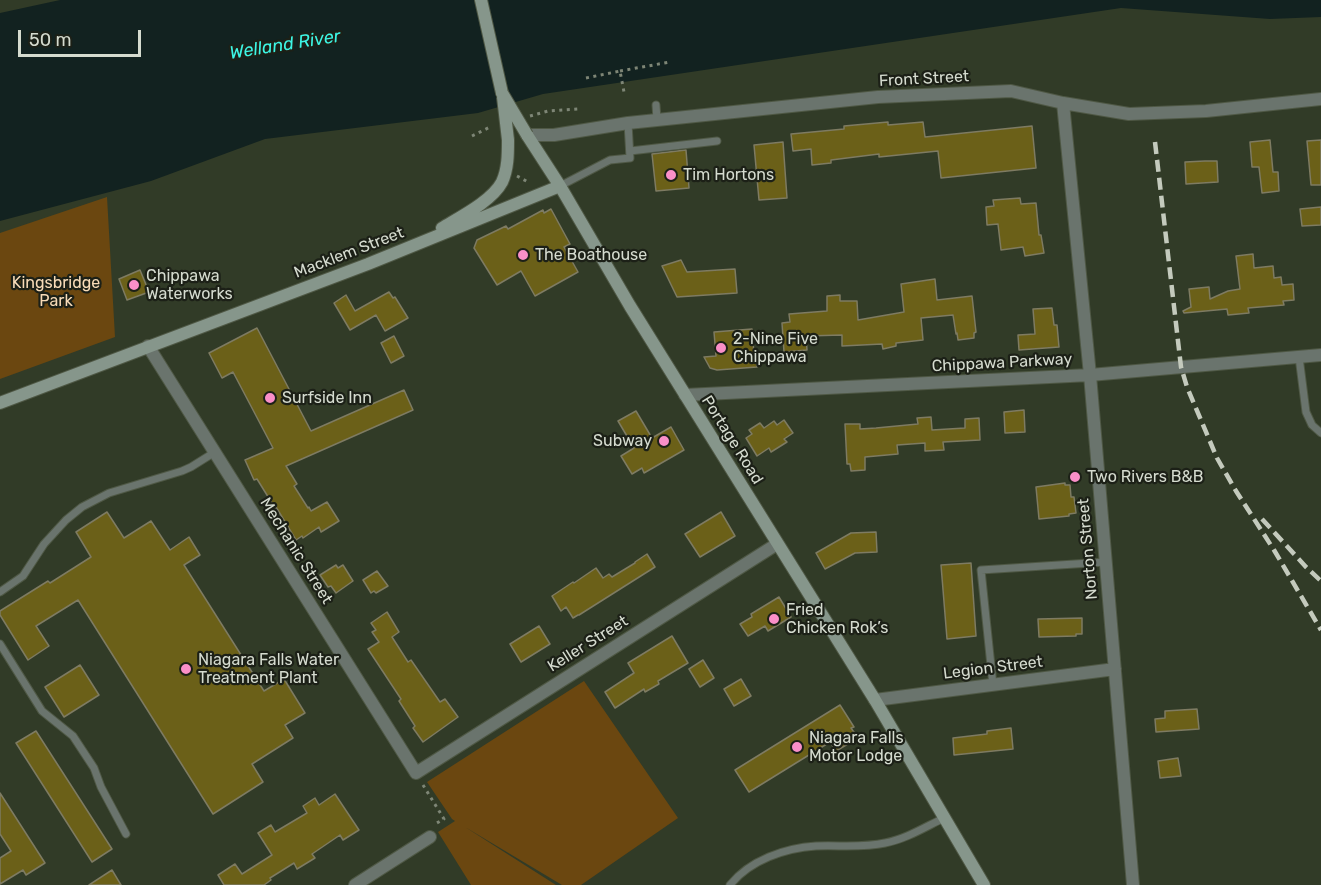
<!DOCTYPE html>
<html>
<head>
<meta charset="utf-8">
<style>
  body { margin:0 }
  #map { position:relative; width:1321px; height:885px; overflow:hidden; background:#313b27; font-family:Rubik,sans-serif }
  canvas { display:block }
  .scale { position:absolute; left:18px; top:30px; width:123px; height:27px; box-sizing:border-box; border:3px solid #d5dbcf; border-top:0; padding-left:8px; font-size:18px; line-height:21px; white-space:nowrap; color:#d5dbcf; -webkit-text-stroke:4px #1c2017; paint-order:stroke }
</style>
</head>
<body>
<div id="map">
<canvas width="1321" height="885"></canvas>
<div class="scale">50 m</div>
</div>
<script>
const c = document.querySelector('canvas').getContext('2d');
c.lineJoin = 'round';
function paint(path, color) { c.fillStyle = color; c.fill(path, 'evenodd'); }
function trace(path, color, width, dash) { c.strokeStyle = color; c.lineWidth = width; c.lineCap = dash ? 'butt' : 'round'; c.setLineDash(dash || []); c.stroke(path); }
function write(font, color, halo, rows, align = 'center') {
  c.font = font + ' Rubik,sans-serif'; c.lineWidth = 4.5; c.setLineDash([]); c.textBaseline = 'middle'; c.strokeStyle = halo; c.fillStyle = color; for (const [text, x, y, turn = 0] of rows) {
    c.save(); c.translate(x, y); c.rotate((+turn || 0) * Math.PI / 180); c.textAlign = isNaN(turn) ? turn : align; if (halo) c.strokeText(text, 0, 0); c.fillText(text, 0, 0); c.restore();
  }
}
paint(new Path2D(`
  M107,197l8,140 -115,42v-146z
  M584,681l94,137 -97,67h-19l-97,-58 91,58h-85l-33,-53 17,-11 -3,-2 -25,-37z`), '#6b4710');
paint(new Path2D(`
  M60,0h1261v17l-51,2 -149,-11 -578,86 -65,19 -213,26 -114,42 -151,40v-208z`), '#122220');
const building = new Path2D(`
  M888,122v3l35,-3 2,15 107,-11 4,42 -95,10 -3,-27 -59,6v-3l-48,6v3l-19,2 -1,-16 -18,2 -2,-17 53,-5v-3z
  M1270,140l3,32h5l1,19 -17,2 -3,-26h-7l-2,-25z
  M1321,140v45h-10l-4,-44z
  M783,142l4,56 -28,2 -5,-55z
  M686,150l3,38 -33,3 -4,-37z
  M1205,161h12l1,21 -32,2 -1,-22z
  M1020,198l1,6 15,-1 3,32h2l3,18 -19,3 -2,-9 -22,3 -3,-26 -11,1 -1,-18 8,-1 -1,-6z
  M1321,207v18l-19,1 -2,-17z
  M551,209l19,35 -6,3 14,25 -43,24 -14,-25 -24,14 -23,-37 3,-8 29,-14 2,3 35,-19 1,3z
  M1253,254l1,14 19,-2 1,12 7,-1 1,8 11,-1 1,16 -11,1 1,4 -36,3 1,5 -21,2 -1,-6 -43,4 -1,-2 8,-4 -2,-18 20,-2 1,12 18,-8 12,-2 -4,-33z
  M681,260l6,12 48,-3 2,24 -60,4 -15,-31z
  M140,270l9,22 -22,8 -8,-21z
  M935,279l2,21 35,-4 4,36 -2,1v5l-16,2 -1,-7 -1,1 -3,-19 -32,3 2,22 -27,3v3l-13,3 -1,-5 -40,2v-11l-36,1 1,14 -23,2 -2,-29 8,-1 -1,-8 38,-3v-15l13,-1v6h17l1,19 46,-8 -3,-28z
  M389,292l4,6 2,-1 13,21 -23,13 -9,-16 -26,15 -16,-27 12,-8 9,16z
  M1052,308l2,17h3l2,22 -40,3 -1,-15 17,-1 -2,-25z
  M257,328l54,103 93,-41 9,20 -127,56 11,18 -3,2 14,22 1,-1 2,4 16,-9 12,19 -18,11 -2,-5 -16,11 -1,-2 -6,4 -20,-33 -1,1 -18,-29 -3,1 -9,-20 28,-12 -40,-76 -11,6 -13,-25z
  M752,329l2,25h2l1,13 -40,3 -7,-2 -6,-11 12,-1 -2,-24z
  M394,336l10,20 -13,7 -10,-20z
  M1024,410l1,22 -20,1 -1,-21z
  M636,411l16,27 19,-11 13,23 -40,23 -2,-5 -10,6 -11,-18 13,-8 -16,-27z
  M931,417l1,13 33,-2v-9l14,-1 1,22 -37,2 1,8 -19,1v-8l-28,2 1,9 -33,3v13l-14,1 -1,-7h-3l-2,-40h15v5l16,-1 42,-4 -1,-6z
  M784,420l9,13 -9,6 3,3 -16,10 -2,-4 -12,8 -11,-18 6,-4 -3,-4 11,-7 4,5 10,-7 3,4z
  M1065,483v2h5l1,12h3l2,16 -7,1v2l-30,3 -3,-32z
  M107,512l17,26 27,-17 19,29 19,-13 11,18 -16,10 80,126 20,-12 21,34 -20,12 8,13 -41,26 11,18 -50,32 -135,-214 -42,26 13,20 -21,14 -28,-45v-4l48,-30 2,2 41,-26 -15,-25z
  M721,512l14,24 -35,21 -15,-23z
  M876,532l1,20 -22,1 -30,16 -9,-16 35,-20z
  M647,554l8,13 -76,48h-1l-5,3 -7,-11 -5,4 -9,-15 21,-14 1,1 22,-15 7,10 6,-4 3,3 23,-14v-1z
  M971,563l5,73 -29,3 -6,-74z
  M336,565l2,3 5,-3 10,16 -17,12 -5,-7 -3,1 -8,-12z
  M377,571l11,15 -12,7 -2,-2 -3,2 -8,-13z
  M779,597l12,20 -23,14 -3,-5 -17,10 -8,-12 12,-7 -1,-3z
  M387,612l12,20 -7,5 16,25 3,-2 29,42 5,-3 13,18 -35,25 -10,-14 2,-2 -16,-25 2,-2 -33,-50 11,-7 -7,-10 4,-2 -5,-7z
  M1082,618v16h-6v2l-37,1 -1,-18z
  M539,626l11,18 -29,18 -11,-18z
  M672,636l16,27 -30,18 1,3 -14,8 -1,-3 -29,19 -10,-16 29,-19 -6,-10z
  M703,660l11,18 -14,9 -11,-18z
  M80,665l19,30 -35,22 -19,-30z
  M741,679l10,17 -17,10 -10,-17z
  M840,705l14,22 -3,1 7,10 -22,13 -6,-9 -81,50 -14,-22z
  M1197,709l2,20 -43,3 -1,-13 10,-1v-7z
  M1011,728l2,21 -59,6 -1,-17 34,-4v-3z
  M36,731l76,118 -20,13 -76,-119z
  M1178,758l3,18 -21,2 -2,-17z
  M0,793l45,70 -19,12 -3,-5 -23,14v-26l11,-7 -11,-17z
  M335,794l24,36 -16,10 -3,-5 -28,19 3,4 -18,11 -3,-6 -24,15 1,2 -7,5h-40l-6,-10 17,-11 7,10 30,-19 -14,-22 13,-8 4,7 32,-19 -4,-7 12,-8 4,7z
  M112,870l9,15h-32z`);
paint(building, '#6b6018');
trace(building, '#7e7b62', 1.5);
const service = new Path2D(`
  M656,105l1,15
  M630,151l87,-10
  M560,186l50,-26 20,-2 -2,-35
  M1299,357l7,55 6,13 9,8
  M0,592l23,-16 21,-32 22,-24 16,-13 27,-14 73,-22 9,-4 24,-15
  M0,644l42,67 31,25 21,32 7,19 25,47
  M993,685l-12,-115 125,-8
  M730,885c20,-25 55,-37 86,-39 23,-1 47,2 69,-3 21,-4 40,-16 59,-25`);
const minor = new Path2D(`
  M1063,103l27,272 43,510
  M527,135h27l74,-12 250,-26 133,-6 52,12 66,11 77,-3 115,-12
  M148,346l268,427 361,-229
  M685,395l405,-20 231,-20
  M875,700l240,-31
  M355,885l75,-48`);
const secondary = new Path2D(`
  M481,0l21,93
  M527,135l33,51 70,120 245,394 109,185
  M442,228c18,-11 50,-27 60,-46 6,-13 6,-28 6,-42
  M0,403l368,-139 192,-78`);
trace(service, '#4f5845', 9);
trace(minor, '#4f5845', 14);
trace(secondary, '#4f5845', 14);
trace(new Path2D(`
  M620,71l50,-9
  M586,78l34,-7 4,21
  M530,116l18,-5 31,-2
  M472,136l20,-10
  M517,176l11,6
  M423,785l21,34 -9,5`), '#7e8676', 3, [3, 4.5]);
trace(service, '#6a746d', 7);
trace(minor, '#6a746d', 12);
trace(secondary, '#86968b', 12);
trace(new Path2D(`
  M1155,142l26,225 6,20 30,71 19,33 38,59 47,80
  M1262,519l44,48 15,14`), '#c4cabd', 4.5, [12, 6]);
const secondaryBridge = new Path2D(`
  M502,93l25,42
  M503,97l5,43`);
trace(secondaryBridge, '#4f5845', 14, []);
trace(secondaryBridge, '#86968b', 12);
for (const [x, y, r, color] of [
  [671,175,6,"#fa8fc8"],
  [523,255,6,"#fa8fc8"],
  [134,285,6,"#fa8fc8"],
  [721,348,6,"#fa8fc8"],
  [270,398,6,"#fa8fc8"],
  [664,441,6,"#fa8fc8"],
  [1075,477,6,"#fa8fc8"],
  [774,619,6,"#fa8fc8"],
  [186,669,6,"#fa8fc8"],
  [797,747,6,"#fa8fc8"]
]) { const dot = new Path2D(); dot.arc(x, y, r, 0, 2 * Math.PI); c.fillStyle = color; c.fill(dot); trace(dot, '#1c2017', 2); }
write('16px', '#d5dbcf', '#1c2017', [
  ["Front Street",924,79,-3],
  ["Macklem Street",349,253,-21],
  ["Chippawa Parkway",1002,363,-3],
  ["Portage Road",732,440,58],
  ["Norton Street",1088,549,-95],
  ["Mechanic Street",296,551,58],
  ["Keller Street",588,644,-32],
  ["Legion Street",993,668,-7]
]);
write('16px', '#d5dbcf', '#1c2017', [
  ["Tim Hortons",683,175],
  ["The Boathouse",535,255],
  ["Chippawa",146,276],
  ["Waterworks",146,294],
  ["2-Nine Five",733,339],
  ["Chippawa",733,357],
  ["Surfside Inn",282,398],
  ["Subway",652,441,"right"],
  ["Two Rivers B&B",1087,477],
  ["Fried",786,610],
  ["Chicken Rok’s",786,628],
  ["Niagara Falls Water",198,660],
  ["Treatment Plant",198,678],
  ["Niagara Falls",809,738],
  ["Motor Lodge",809,756]
], 'left');
write('16px', '#f8dbb7', '#1c2017', [
  ["Kingsbridge",56,283],
  ["Park",56,301]
]);
write('italic 18px', '#3df5e4', '#1c2017', [
  ["Welland River",285,45,-9]
]);
</script>
</body>
</html>
